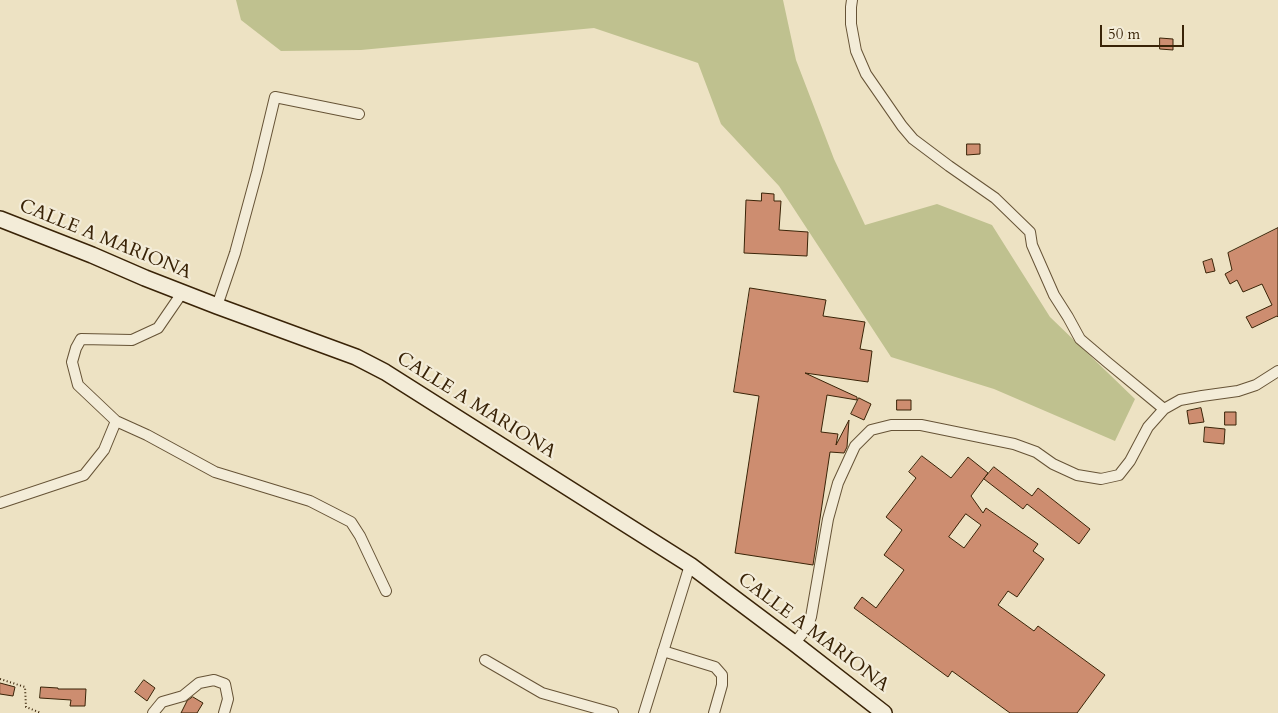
<!DOCTYPE html>
<html>
<head>
<meta charset="utf-8">
<style>
  body { margin:0 }
  #map { position:relative; width:1278px; height:713px; overflow:hidden; background:#ede2c3; font-family:Cardo,serif }
  canvas { display:block }
  .scale { position:absolute; left:1100px; top:25px; width:84px; height:22px; box-sizing:border-box; border:2px solid #392307; border-top:0; padding-left:6px; font-size:15px; line-height:18px; white-space:nowrap; color:#392307; -webkit-text-stroke:4px #f3ecd8; paint-order:stroke }
</style>
</head>
<body>
<div id="map">
<canvas width="1278" height="713"></canvas>
<div class="scale">50 m</div>
</div>
<script>
const c = document.querySelector('canvas').getContext('2d');
c.lineJoin = 'round';
function paint(path, color) { c.fillStyle = color; c.fill(path, 'evenodd'); }
function trace(path, color, width, dash) { c.strokeStyle = color; c.lineWidth = width; c.lineCap = dash ? 'butt' : 'round'; c.setLineDash(dash || []); c.stroke(path); }
function write(font, color, halo, rows, align = 'center') {
  c.font = font + ' Cardo,serif'; c.lineWidth = 4.5; c.setLineDash([]); c.textBaseline = 'middle'; c.strokeStyle = halo; c.fillStyle = color; for (const [text, x, y, turn = 0] of rows) {
    c.save(); c.translate(x, y); c.rotate((+turn || 0) * Math.PI / 180); c.textAlign = isNaN(turn) ? turn : align; if (halo) c.strokeText(text, 0, 0); c.fillText(text, 0, 0); c.restore();
  }
}
paint(new Path2D(`
  M236,0h547l13,60 38,99 31,66 72,-21 55,21 58,92 85,82 -20,42 -121,-52 -103,-32 -112,-171 -58,-62 -23,-61 -104,-35 -233,22 -80,1 -40,-31z`), '#bfc18f');
const building = new Path2D(`
  M1160,38l13,1v11l-13,-1z
  M967,144h13v10l-13,1z
  M762,193l12,1v7h7l-2,29 29,2 -1,24 -63,-3 2,-53 15,1z
  M1278,228v89l-1,-1 -25,12 -6,-11 26,-12 -10,-21 -19,8 -6,-12 -7,4 -5,-10 7,-4 -4,-17z
  M1212,259l3,12 -9,2 -3,-11z
  M750,288l76,12 -3,16 42,6 -5,27 12,2 -4,31 -63,-9 52,24v3l-30,-5 -6,37 17,2 -2,11 13,-25 -2,27 -3,6 -14,-1 -17,113 -78,-12 24,-157 -25,-4z
  M859,398l12,6 -7,16 -13,-6z
  M897,400h14v10h-14z
  M1201,408l3,14 -15,2 -2,-13z
  M1225,412h11v13h-11z
  M1205,427l20,2 -1,15 -20,-2z
  M922,456l29,22 17,-21 20,16 -17,23 12,17 3,-5 52,36 -5,7 11,8 -27,38 -9,-6 -10,14 36,26 4,-5 67,49 -28,38h-67l-58,-42 -4,6 -94,-69 8,-11 14,11 28,-38 -20,-15 18,-25 -16,-13 30,-39 -7,-6zM966,514l15,11 -17,23 -15,-11z
  M994,467l38,29 6,-8 52,41 -11,15 -52,-40 -4,5 -39,-30z
  M144,680l11,8 -8,13 -12,-9z
  M0,683l15,4 -2,9 -13,-2z
  M41,687l17,1v1h28l-1,17h-15l1,-6 -31,-2z
  M193,697l10,6 -6,10h-16l6,-12z`);
paint(building, '#cd8d70');
trace(building, '#392307', 1);
const street = new Path2D(`
  M852,0l-1,7v17l5,27 10,23 36,52 11,13 36,27 46,32 35,34 2,13 22,50 14,22 12,22 27,23 57,47
  M182,293l-24,35 -26,12 -51,-1 -5,9 -4,14 6,23 38,36 31,14 68,37 95,29 41,21 9,14 26,55
  M217,306l18,-53 22,-81 18,-75 84,17
  M0,503l84,-28 20,-25 12,-29
  M794,643c8,-8 14,-15 17,-26l17,-98 10,-36 17,-37 16,-16 20,-5h30l93,19 22,8 17,12 24,11 24,4 18,-4 11,-14 18,-34 16,-18 16,-9 22,-4 36,-5 18,-6 22,-14
  M663,651l52,16 7,8v10l-8,28
  M485,660l57,33 71,20
  M153,713l9,-11 21,-6 16,-13 15,-3 11,4 3,15 -4,14
  M644,713l46,-148`);
const secondary = new Path2D(`
  M0,219l92,36 53,23 72,28 139,51 29,15 305,193 104,78 90,70`);
trace(street, '#665336', 12);
trace(secondary, '#392307', 18);
trace(new Path2D(`
  M0,679l25,8 1,20 15,6`), '#392307', 2, [1, 2.5]);
trace(street, '#f3ecd8', 10);
trace(secondary, '#f3ecd8', 15);
write('19px', '#392307', '#f3ecd8', [
  ["CALLE A MARIONA",105,240,22],
  ["CALLE A MARIONA",476,406,32],
  ["CALLE A MARIONA",813,633,37]
]);
</script>
</body>
</html>
